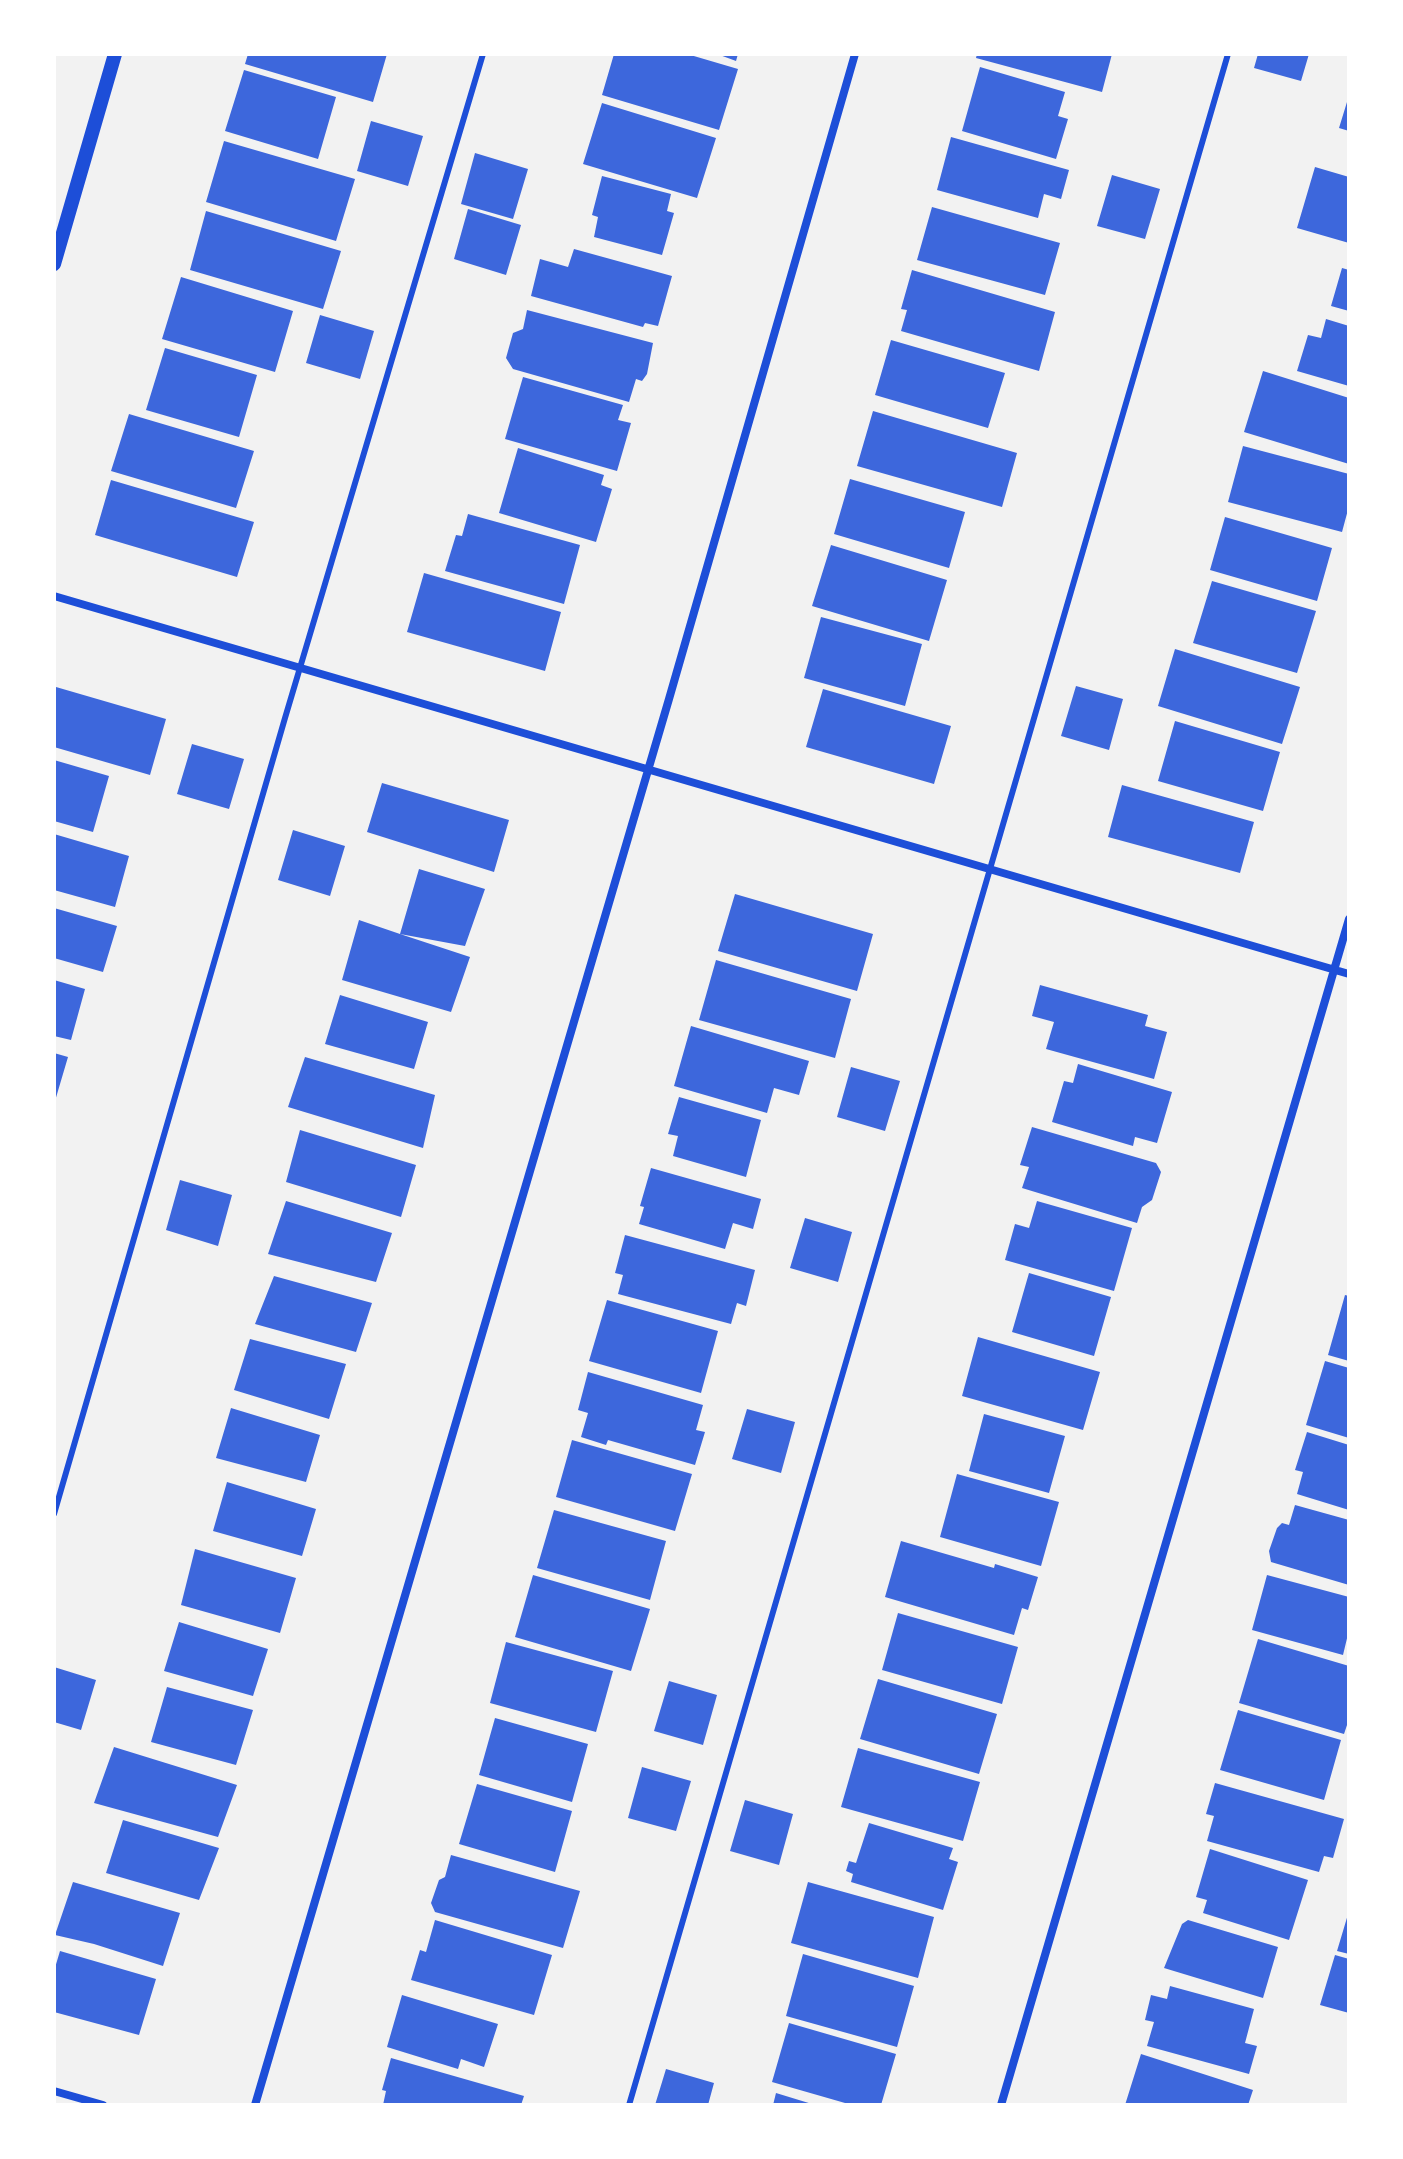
<!DOCTYPE html>
<html>
<head>
<meta charset="utf-8">
<style>
  body { margin:0 }
  #map { position:relative; width:1403px; height:2159px; overflow:hidden; background:#f2f2f2; font-family:"Varela Round",sans-serif }
  canvas { display:block }
  .frame { position:absolute; inset:0; border:56px solid #fff; pointer-events:none }
</style>
</head>
<body>
<div id="map">
<canvas width="1403" height="2159"></canvas>
<div class="frame"></div>
</div>
<script>
const c = document.querySelector('canvas').getContext('2d');
c.lineJoin = 'round';
function paint(path, color) { c.fillStyle = color; c.fill(path, 'evenodd'); }
function trace(path, color, width, dash) { c.strokeStyle = color; c.lineWidth = width; c.lineCap = dash ? 'butt' : 'round'; c.setLineDash(dash || []); c.stroke(path); }
paint(new Path2D(`
  M248,54h139l-14,48 -128,-38z
  M614,54h73l51,15 -19,61 -117,-35z
  M717,54h21l-2,7z
  M977,54h135l-10,38 -126,-34z
  M1258,54h51l-8,27 -47,-13z
  M980,67l85,25 -7,24 10,3 -12,40 -94,-28z
  M244,70l92,27 -18,62 -93,-28z
  M1347,102l2,1v28l-10,-3z
  M602,103l114,35 -19,60 -114,-34z
  M371,121l52,15 -15,50 -51,-15z
  M951,137l118,33 -8,29 -17,-5 -6,24 -101,-28z
  M224,141l131,38 -19,62 -130,-39z
  M475,153l53,16 -15,50 -52,-15z
  M1315,167l34,10v66l-52,-15z
  M1112,175l48,14 -15,50 -48,-13z
  M602,176l69,18 -4,17 7,2 -12,42 -68,-18 4,-20 -6,-2z
  M932,207l128,36 -15,52 -128,-35z
  M468,209l53,16 -15,50 -52,-16z
  M206,211l135,40 -18,58 -133,-39z
  M574,249l98,27 -14,50 -13,-3 -2,4 -112,-31 9,-37 28,8z
  M1342,268l7,2v41l-18,-5z
  M912,270l143,42 -16,59 -138,-40 6,-21 -6,-1z
  M181,277l112,34 -18,61 -113,-33z
  M527,310l126,33 -6,31 -5,7 -6,-2 -7,23 -116,-33 -7,-11 7,-25 10,-4z
  M320,315l54,16 -14,48 -54,-16z
  M1326,319l23,7v60l-52,-15 11,-36 13,3z
  M891,340l114,33 -17,55 -113,-33z
  M165,348l92,27 -18,62 -93,-27z
  M1263,371l86,27v66l-105,-32z
  M523,377l100,28 -5,15 13,3 -14,48 -112,-32z
  M873,411l144,42 -15,54 -145,-41z
  M129,414l125,37 -18,57 -125,-37z
  M1243,446l106,28v32l-7,26 -114,-30z
  M518,448l86,27 -3,10 11,4 -16,53 -97,-29z
  M850,479l115,33 -16,56 -115,-34z
  M111,480l143,42 -17,55 -142,-42z
  M468,514l112,31 -16,59 -119,-33 11,-36 6,1z
  M1225,517l107,31 -15,53 -107,-31z
  M831,545l116,35 -18,61 -117,-35z
  M424,573l137,39 -16,59 -138,-39z
  M1212,581l104,30 -19,62 -104,-30z
  M821,617l101,27 -17,62 -101,-28z
  M1175,649l125,38 -18,57 -124,-38z
  M1076,686l47,13 -14,51 -48,-14z
  M56,687l110,32 -16,56 -96,-28z
  M823,689l128,37 -17,58 -128,-37z
  M1175,721l105,31 -17,59 -105,-30z
  M192,744l52,15 -15,50 -52,-15z
  M54,760l55,16 -16,56 -39,-11z
  M382,783l127,37 -15,52 -127,-40z
  M1122,785l132,37 -14,51 -132,-36z
  M293,830l52,16 -15,50 -52,-16z
  M54,834l75,22 -14,51 -61,-17z
  M419,869l66,20 -20,57 -65,-12 70,23 -19,55 -109,-32 17,-60 41,14z
  M735,894l138,40 -16,57 -139,-40z
  M54,908l63,18 -14,46 -49,-14z
  M716,960l135,39 -16,59 -136,-38z
  M54,980l31,9 -14,51 -17,-4z
  M1040,985l108,30 -3,11 22,6 -13,47 -108,-30 8,-27 -22,-6z
  M340,995l88,27 -14,47 -89,-25z
  M691,1026l118,35 -10,34 -25,-7 -7,25 -93,-27z
  M54,1053l14,4 -13,44h-1z
  M305,1057l130,38 -12,53 -135,-41z
  M1078,1064l94,28 -15,51 -22,-6 -2,9 -81,-24 12,-41 9,2z
  M851,1067l49,14 -15,50 -48,-14z
  M679,1097l82,23 -15,57 -73,-21 5,-20 -10,-2z
  M1032,1127l124,36 5,9 -9,28 -10,7 -5,16 -115,-35 7,-21 -9,-2z
  M300,1130l116,35 -15,52 -115,-35z
  M651,1168l110,31 -8,30 -20,-6 -8,26 -86,-25 5,-17 -4,-1z
  M180,1180l52,15 -14,51 -52,-16z
  M286,1201l106,32 -16,49 -108,-28z
  M1037,1201l95,27 -18,63 -109,-31 10,-36 14,4z
  M805,1218l47,14 -14,50 -48,-14z
  M625,1235l130,35 -9,36 -9,-3 -6,21 -113,-30 5,-19 -8,-2z
  M1029,1273l82,24 -17,59 -82,-24z
  M274,1276l98,27 -16,49 -101,-28z
  M1345,1295l4,1v65l-21,-6z
  M607,1300l111,31 -17,62 -112,-32z
  M978,1337l122,35 -17,58 -121,-34z
  M250,1339l96,25 -17,55 -95,-29z
  M1325,1361l24,7v70l-43,-13z
  M588,1372l115,33 -7,25 9,2 -10,33 -87,-25 -2,5 -25,-8 7,-24 -10,-3z
  M231,1408l89,27 -14,47 -90,-24z
  M747,1409l48,13 -14,51 -49,-14z
  M984,1414l81,22 -16,57 -80,-22z
  M1307,1432l42,13v65l-52,-16 6,-22 -8,-2z
  M572,1440l120,34 -17,57 -119,-34z
  M957,1474l102,28 -18,64 -101,-29z
  M227,1482l89,27 -14,47 -89,-25z
  M1295,1505l54,15v65l-78,-23 -2,-11 8,-23 5,-5 7,2z
  M554,1510l112,31 -16,59 -113,-32z
  M901,1541l93,27 1,-4 43,13 -10,33 -6,-2 -8,27 -129,-38z
  M195,1549l101,29 -16,55 -99,-28z
  M533,1575l117,34 -19,62 -116,-34z
  M1267,1575l82,22v33l-6,25 -91,-25z
  M898,1613l120,34 -16,57 -120,-34z
  M179,1622l89,27 -15,47 -89,-25z
  M1258,1639l91,27v53l-5,15 -105,-31z
  M506,1642l107,29 -17,61 -106,-29z
  M54,1667l42,13 -15,50 -27,-8z
  M878,1679l119,35 -18,60 -119,-35z
  M669,1681l48,14 -14,50 -49,-14z
  M167,1687l86,23 -17,55 -85,-23z
  M1238,1710l103,30 -17,60 -104,-30z
  M495,1718l93,26 -16,58 -93,-27z
  M114,1747l123,38 -19,52 -124,-34z
  M858,1748l122,34 -17,59 -122,-34z
  M642,1767l49,14 -15,50 -48,-13z
  M1215,1783l129,36 -11,39 -9,-2 -5,16 -112,-31 7,-25 -8,-2z
  M477,1784l95,27 -17,61 -96,-28z
  M745,1800l48,14 -14,51 -49,-14z
  M123,1820l96,28 -20,52 -93,-27z
  M869,1823l84,25 -4,11 9,3 -15,48 -92,-28 2,-8 -7,-3 3,-10 7,2z
  M1210,1849l98,31 -19,60 -86,-27 4,-13 -11,-3z
  M451,1855l129,36 -17,57 -128,-36 -4,-9 8,-23 6,-3z
  M73,1882l107,31 -17,53 -69,-22 -39,-9z
  M808,1882l126,35 -16,61 -127,-35z
  M1349,1911v43l-12,-3z
  M435,1920l117,35 -18,60 -123,-35 9,-30 6,2z
  M1188,1920l90,27 -15,51 -99,-30 18,-44z
  M60,1951l96,28 -17,56 -85,-23v-41z
  M803,1954l111,32 -17,61 -111,-31z
  M1335,1955l14,4v54l-29,-8z
  M1170,1986l84,23 -9,34 12,3 -8,28 -102,-28 7,-24 -9,-2 6,-25 16,4z
  M402,1995l96,29 -14,43 -23,-8 -3,10 -71,-22z
  M789,2023l107,31 -15,51h-29l-80,-23z
  M1141,2054l112,36 -5,15h-123z
  M391,2058l133,38 -3,9h-138l3,-14 -4,-1z
  M666,2069l48,14 -6,22h-53z
  M776,2093l36,11v1h-39z`), '#3d67dc');
trace(new Path2D(`
  M54,1514l231,-796 198,-664
  M629,2105l599,-2051`), '#1d4ed8', 6);
trace(new Path2D(`
  M54,596l1295,378
  M54,2091l49,14
  M255,2105l414,-1406 186,-645
  M1001,2105l348,-1186`), '#1d4ed8', 8);
trace(new Path2D(`
  M54,264l61,-210`), '#1d4ed8', 14);
</script>
</body>
</html>
